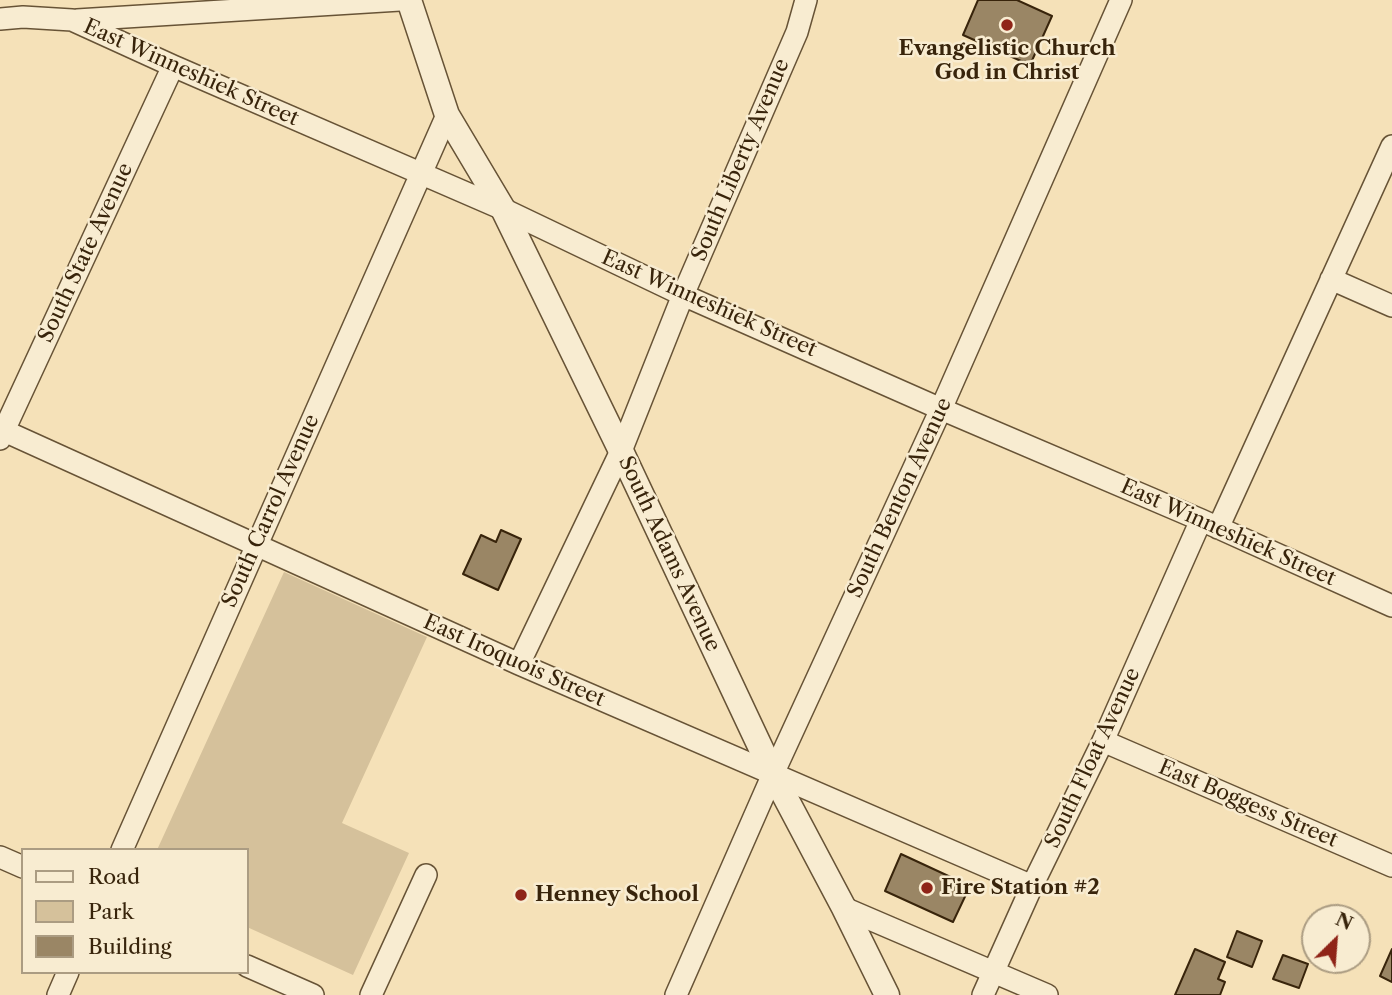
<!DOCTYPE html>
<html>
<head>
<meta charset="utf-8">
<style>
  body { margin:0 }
  #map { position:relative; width:1392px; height:995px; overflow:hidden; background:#f5e1b8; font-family:"Libre Caslon Text",serif }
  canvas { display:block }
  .legend { position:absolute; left:21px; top:848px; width:228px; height:126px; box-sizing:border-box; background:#f8ecd1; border:2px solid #ab9c82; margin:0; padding:9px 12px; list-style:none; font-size:21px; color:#38240b }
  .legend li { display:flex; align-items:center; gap:14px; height:35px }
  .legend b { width:35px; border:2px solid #ab9c82 }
  .north { position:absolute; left:1301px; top:904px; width:70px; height:70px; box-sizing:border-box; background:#f8ecd1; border:2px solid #ab9c82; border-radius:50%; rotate:25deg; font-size:19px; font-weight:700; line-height:28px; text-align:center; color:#38240b }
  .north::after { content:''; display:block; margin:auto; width:24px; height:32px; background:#8f2418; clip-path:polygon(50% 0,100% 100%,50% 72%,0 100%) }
</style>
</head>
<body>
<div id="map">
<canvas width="1392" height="995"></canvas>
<ul class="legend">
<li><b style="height:9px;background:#f8ecd1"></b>Road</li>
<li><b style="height:19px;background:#d5c19b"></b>Park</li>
<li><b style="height:19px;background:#9a8665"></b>Building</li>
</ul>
<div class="north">N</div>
</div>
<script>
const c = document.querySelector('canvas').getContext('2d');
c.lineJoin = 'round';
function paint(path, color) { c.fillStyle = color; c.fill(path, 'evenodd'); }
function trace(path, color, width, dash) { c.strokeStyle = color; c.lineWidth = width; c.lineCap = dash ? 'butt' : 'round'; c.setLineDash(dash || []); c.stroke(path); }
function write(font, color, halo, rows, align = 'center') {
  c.font = font + ' "Libre Caslon Text",serif'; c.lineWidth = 5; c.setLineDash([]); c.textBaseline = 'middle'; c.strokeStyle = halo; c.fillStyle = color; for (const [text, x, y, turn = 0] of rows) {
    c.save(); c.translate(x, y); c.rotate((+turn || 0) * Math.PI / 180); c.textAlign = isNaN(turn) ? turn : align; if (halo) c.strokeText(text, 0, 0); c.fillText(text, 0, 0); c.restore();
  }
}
paint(new Path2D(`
  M284,572l143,65 -85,186 67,30 -56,122 -106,-48v-77h-90z`), '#d5c19b');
const building = new Path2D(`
  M978,0h39l35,16 -22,49 -67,-30z
  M501,530l20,9 -23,51 -35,-16 18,-39 15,7z
  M901,854l69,32 -17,36 -68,-31z
  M1237,931l25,10 -10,26 -25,-10z
  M1195,949l30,13 -7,17 7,3 -5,13h-45z
  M1392,949v33l-12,-6z
  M1283,955l25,9 -9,24 -26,-9z`);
paint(building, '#9a8665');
trace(building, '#38240b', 2);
const minor = new Path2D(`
  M0,19l23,-2 49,3 101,46 330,143 180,86 258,114 260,111 191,86
  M77,20l323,-20
  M1331,279l61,27
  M0,429l519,235 513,222
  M0,439l173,-373
  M1218,528l174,-382
  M519,664l102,-213 62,-156 114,-263 9,-32
  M1103,741l289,125
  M122,850l325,-735
  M0,857l23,10
  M844,908l203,87
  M247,966l66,29
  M58,995l10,-23
  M371,995l55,-120
  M676,995l97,-221 168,-365 180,-409
  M983,995l49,-109 71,-145 98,-221`);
const tertiary = new Path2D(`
  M409,0l38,115 56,94 118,242 152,323 71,134 43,87`);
trace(minor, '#675336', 24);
trace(tertiary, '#675336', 27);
trace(minor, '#f8ecd1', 21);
trace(tertiary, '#f8ecd1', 24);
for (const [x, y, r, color] of [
  [1007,25,7,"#8f2418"],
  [927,888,7,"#8f2418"],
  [521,895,7,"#8f2418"]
]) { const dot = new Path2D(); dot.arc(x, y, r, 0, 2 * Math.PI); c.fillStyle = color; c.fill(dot); trace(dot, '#f8ecd1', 2.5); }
write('bold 21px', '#38240b', '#f8ecd1', [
  ["Evangelistic Church",1007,49,"center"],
  ["God in Christ",1007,73,"center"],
  ["Fire Station #2",941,888],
  ["Henney School",535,895]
], 'left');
write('21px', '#38240b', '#f8ecd1', [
  ["East Winneshiek Street",191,73,24],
  ["South Liberty Avenue",741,160,-67],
  ["South State Avenue",86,253,-65],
  ["East Winneshiek Street",709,304,24],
  ["South Benton Avenue",900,498,-65],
  ["South Carrol Avenue",271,511,-66],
  ["East Winneshiek Street",1228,533,24],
  ["South Adams Avenue",669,554,65],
  ["East Iroquois Street",514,661,24],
  ["South Float Avenue",1093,758,-65],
  ["East Boggess Street",1248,804,23]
]);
</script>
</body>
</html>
